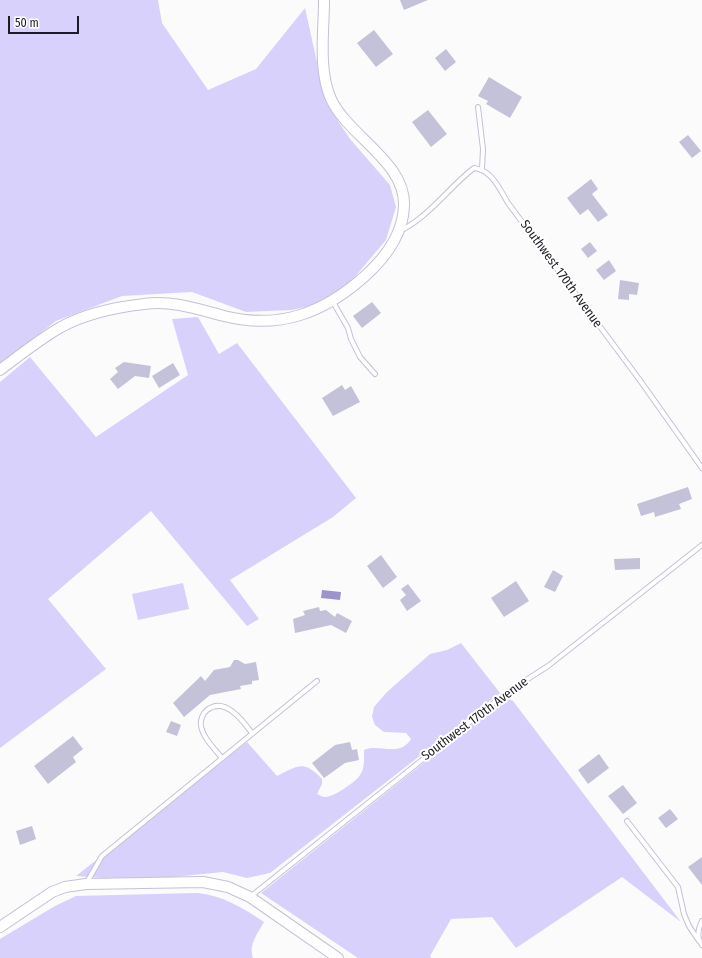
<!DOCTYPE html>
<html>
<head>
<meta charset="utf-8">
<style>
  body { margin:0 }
  #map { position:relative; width:702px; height:958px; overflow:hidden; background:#fbfbfb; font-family:"Fira Sans Condensed",sans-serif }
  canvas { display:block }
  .scale { position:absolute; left:8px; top:16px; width:71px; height:18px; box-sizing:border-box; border:2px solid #1d1c24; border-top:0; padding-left:5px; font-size:12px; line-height:14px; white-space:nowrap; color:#1d1c24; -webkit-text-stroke:3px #fff; paint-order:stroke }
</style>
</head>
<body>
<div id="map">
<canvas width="702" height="958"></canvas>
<div class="scale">50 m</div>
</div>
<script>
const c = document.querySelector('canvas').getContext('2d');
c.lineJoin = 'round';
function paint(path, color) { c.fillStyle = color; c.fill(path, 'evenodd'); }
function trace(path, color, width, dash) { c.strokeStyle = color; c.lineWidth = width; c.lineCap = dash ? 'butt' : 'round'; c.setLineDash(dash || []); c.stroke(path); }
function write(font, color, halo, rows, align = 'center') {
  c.font = font + ' "Fira Sans Condensed",sans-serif'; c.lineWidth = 4; c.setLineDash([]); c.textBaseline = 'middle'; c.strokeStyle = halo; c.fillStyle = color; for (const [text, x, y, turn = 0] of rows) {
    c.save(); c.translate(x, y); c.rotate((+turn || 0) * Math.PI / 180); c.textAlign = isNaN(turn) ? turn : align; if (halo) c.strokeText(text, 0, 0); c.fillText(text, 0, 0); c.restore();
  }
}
paint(new Path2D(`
  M0,0h158l4,23 46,67 48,-21 49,-61 21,95 24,36 40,46 6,22 -10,33 -33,39 -27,23 -34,8 -46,2 -54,-20 -70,4 -66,25 -56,43z
  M198,317l21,37 18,-11 119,155 -23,19 -103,63 29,39 -12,7 -96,-115 -103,88 58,70 -106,79v-366l30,-25 66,80 92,-62 -16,-56z
  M183,583l6,26 -51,11 -6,-26z
  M461,643l39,50 -230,180 -23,5 -24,-6 -50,5 -71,1 -26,-2 171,-134 30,34c20,-10 27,-17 45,3v5l-5,10c3,1 5,3 9,3 7,0 30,-15 34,-22 5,-6 4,-17 4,-25 14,-7 36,8 47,-11l-5,-6 -22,-1 -9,-7 -3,-8 2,-10 13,-15 43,-38 17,-4z
  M506,697l7,4 168,221 -59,-45 -106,71 -24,-31 -41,2 -21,37 1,2h-73l-97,-65z
  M197,893c25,2 46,15 67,29 -6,11 -16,23 -11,36h-253v-19l55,-33 21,-10z`), '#d7d1fc');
paint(new Path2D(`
  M322,590l19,2 -1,8 -19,-2z`), '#9d94cc');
paint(new Path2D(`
  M400,0h28l-24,10z
  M374,30l19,24 -17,13 -19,-24z
  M446,49l10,13 -11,9 -10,-13z
  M489,77l33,20 -12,21 -24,-14 2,-3 -10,-5z
  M428,110l19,24 -16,13 -19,-25z
  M688,135l13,16 -9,7 -13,-16z
  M591,179l7,10 -6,5 16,21 -10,7 -10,-13 -8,6 -13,-17z
  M590,242l7,9 -9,7 -7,-9z
  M609,260l7,11 -12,9 -8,-10z
  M620,280l19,3 -2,12 -8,-1v6l-11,-1z
  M372,302l9,11 -19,15 -9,-12z
  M124,362l27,4 -2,12 -14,-2 -17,13 -8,-10 8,-7 -3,-4z
  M173,363l7,12 -21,13 -7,-12z
  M342,385l3,5 6,-4 9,16 -27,14 -11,-18z
  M688,487l4,12 -13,5 2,5 -26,8 -1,-5 -13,4 -4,-12z
  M381,555l16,22 -14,11 -16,-22z
  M640,558v11l-25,1 -1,-11z
  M553,570l10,6 -8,16 -11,-5z
  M516,581l13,20 -25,16 -13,-19z
  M408,584l13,17 -14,10 -7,-11 6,-5 -5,-6z
  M319,607l1,4 6,-1 9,7 2,-4 15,8 -6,12 -15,-8 -36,8 -2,-14 12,-4 -2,-4z
  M234,660h4l7,4 11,-2 3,18 -7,1v3l-12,2 1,3 -31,6 -26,22 -11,-14 28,-27 4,5 9,-11 16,-3z
  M171,721l10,4 -4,11 -11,-4z
  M73,736l10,13 -10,8 3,5 -28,22 -14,-18z
  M350,742l2,8 5,-1 2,11 -14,3 -21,15 -12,-15 23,-18z
  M599,754l10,14 -21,16 -10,-14z
  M623,785l14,18 -14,11 -15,-18z
  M670,809l8,10 -12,9 -8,-10z
  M32,826l4,13 -16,6 -4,-14z
  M702,857v28l-14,-18z`), '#c4c2d8');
const service = new Path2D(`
  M478,107l5,42 -1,20
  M400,231c30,-15 48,-43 74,-63 18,2 25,20 34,35l131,176 63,89
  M333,302l15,26 3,11 9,18 15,17
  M222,758c-7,-9 -19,-20 -21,-32 -1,-6 2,-13 6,-16 18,-14 36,11 45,23
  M627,821l51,66 6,27 5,12 10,15
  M87,882l15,-26 215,-175
  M250,897l256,-204 42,-27 154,-121
  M702,921c-4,8 -6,16 0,24`);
const tertiary = new Path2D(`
  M0,370c20,-15 40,-31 61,-43 24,-13 56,-20 83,-23 28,-4 53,5 80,12 55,14 100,-3 141,-40 20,-18 38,-42 39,-70 2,-44 -56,-70 -73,-107 -13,-29 -7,-68 -7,-99
  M0,927l52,-35 13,-5 21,-3 117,-2 25,5 22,10 88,61`);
trace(service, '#c4c1d7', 6);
trace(tertiary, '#c4c1d7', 12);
trace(service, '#fff', 4);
trace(tertiary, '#fff', 10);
write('13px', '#1d1c24', '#fff', [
  ["Southwest 170th Avenue",561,274,54],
  ["Southwest 170th Avenue",475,719,-37]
]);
</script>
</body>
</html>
